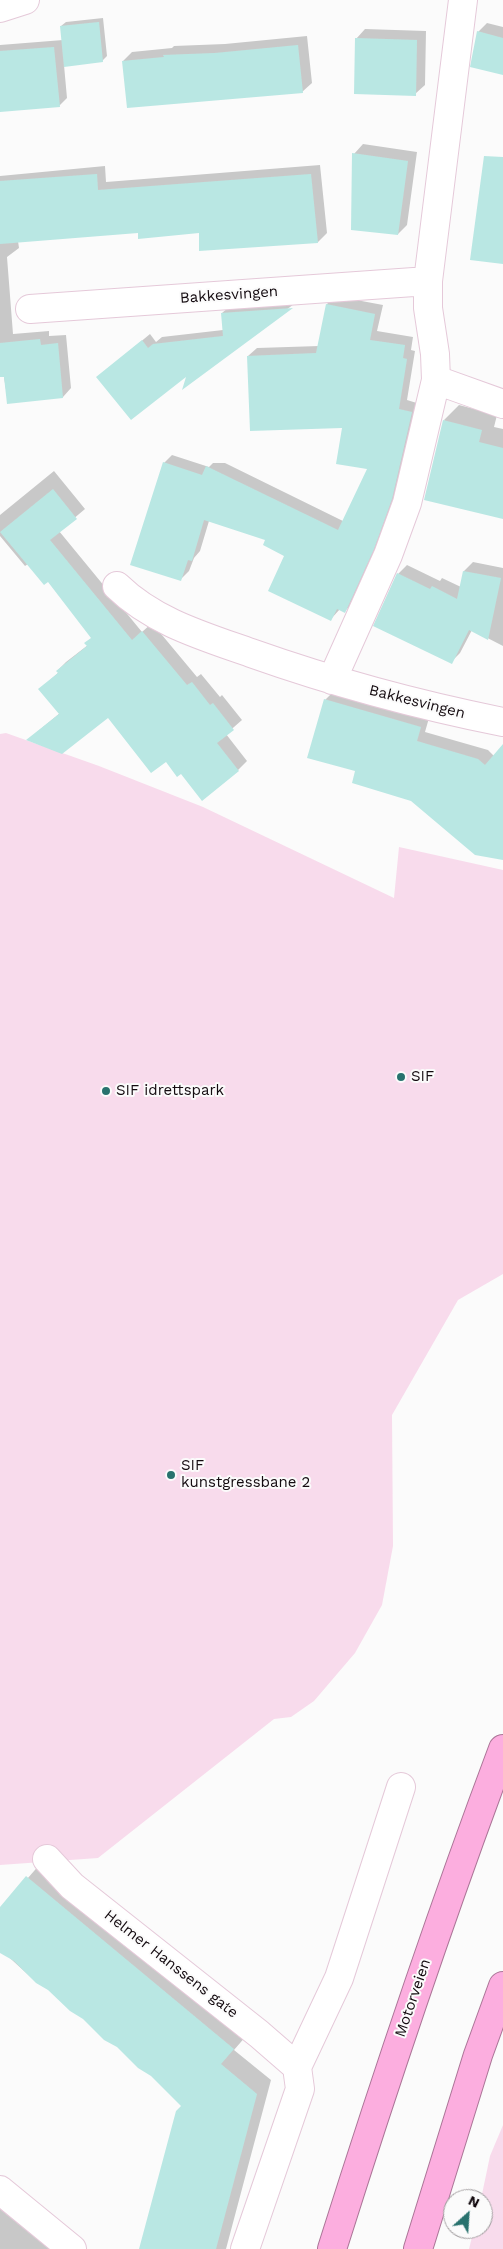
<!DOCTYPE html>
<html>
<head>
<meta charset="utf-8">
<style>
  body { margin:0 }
  #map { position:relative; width:503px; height:2249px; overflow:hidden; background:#fbfbfb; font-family:"Work Sans",sans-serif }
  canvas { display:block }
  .north { position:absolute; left:443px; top:2189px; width:50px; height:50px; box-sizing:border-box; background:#fbfbfb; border:1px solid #9f9b9d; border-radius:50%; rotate:26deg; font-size:14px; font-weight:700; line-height:20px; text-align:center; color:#140b10 }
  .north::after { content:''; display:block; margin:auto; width:18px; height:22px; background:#28726e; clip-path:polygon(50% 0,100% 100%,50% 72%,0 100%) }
</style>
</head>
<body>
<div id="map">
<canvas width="503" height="2249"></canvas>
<div class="north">N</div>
</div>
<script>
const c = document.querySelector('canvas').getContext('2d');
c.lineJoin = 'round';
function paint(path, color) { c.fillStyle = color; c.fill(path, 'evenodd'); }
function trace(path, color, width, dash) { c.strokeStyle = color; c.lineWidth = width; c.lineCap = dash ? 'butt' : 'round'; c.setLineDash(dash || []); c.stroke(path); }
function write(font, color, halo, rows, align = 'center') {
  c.font = font + ' "Work Sans",sans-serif'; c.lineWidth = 4; c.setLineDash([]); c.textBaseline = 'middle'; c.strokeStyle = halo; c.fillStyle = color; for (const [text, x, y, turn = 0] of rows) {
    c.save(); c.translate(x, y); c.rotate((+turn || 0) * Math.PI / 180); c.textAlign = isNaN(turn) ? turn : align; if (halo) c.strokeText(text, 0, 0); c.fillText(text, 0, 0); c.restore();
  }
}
paint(new Path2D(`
  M6,733l93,33 104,41 191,91 5,-51 104,23v404l-45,26 -66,115 1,131 -11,59 -27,48 -41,48 -23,16 -17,2 -176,139 -98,7v-1131z
  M503,2125v124h-34l5,-20h9v-30h-2l9,-43z`), '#f8dbec');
paint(new Path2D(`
  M103,18l4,38 -5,5 -38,4 3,33 -8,8 -59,5v-66l63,-5 -2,-14 5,-4z
  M487,23l16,4v46l-25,-41z
  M365,29l61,2 -1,54 -10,9 -59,-55z
  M307,36l5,47 -10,9 -179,-31 9,-9 40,-4 2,-2 51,-2z
  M363,144l54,8 -10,73 -9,9 -44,-80z
  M320,165l7,68 -9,9 -118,-10h-61l-121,9 1,7 -12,9 6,77 36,-3v5l17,-1 5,53 -8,9 -55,5 -8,-49v-177l105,-10 1,16z
  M335,296l48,9 -6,26 36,6 -2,13 4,1 -8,49 13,4 -20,85 -18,50 -29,64 -8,8 -5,-2 -9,10 -45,-64 -19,-16 -58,-18 -9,30 -6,7 -5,13 -8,8 -17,-116 8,-8 37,12 4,-4h12l118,58 26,-53 -26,-42 -95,-70 9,-8 62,-2 8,-42z
  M298,301l-114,86 4,-14 -90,4 52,-43 6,8 6,-5 61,-7 -1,-17 8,-7z
  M459,405l38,10 -3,12 9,2v89l-59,-98z
  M54,471l31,38 -26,22 83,101 10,-9 45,54 4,-3 19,23 2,-2 20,25 -16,14 21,27 -9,9 -57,2 -73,-56 -71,16 23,-19 -20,-24 19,-17 -2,-1 9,-9 22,-17 4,-8 -44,-56 -20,-17 -3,2 -25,-30v-21z
  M473,562l30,6v78l-31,-16 -12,23 -9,9 -53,-88 9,-9 33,16 2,-3 19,9 3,-16z
  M335,690l94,28 -4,14 63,18 6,6 9,-10v105l-146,-81 -32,-70z
  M41,1863l206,172 -13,15 37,30 -45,169h-86l42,-143 -30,-31 -103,-86 -13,-7 -36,-33v-39z
  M0,2203l55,46h-55z`), '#0003');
paint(new Path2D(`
  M99,22l4,40 -39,5 -4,-41z
  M477,31l26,7v37l-33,-8z
  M355,38l62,2 -1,56 -62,-2z
  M298,45l5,48 -176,15 -5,-47 42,-4 -1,-2 52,-2z
  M54,47l6,60 -60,5v-61z
  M352,153l56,8 -10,74 -47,-5z
  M484,156l19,1v107l-33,-4z
  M97,174l1,16 213,-16 7,69 -119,8v-18l-61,6v-6l-138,11v-63z
  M326,304l49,10 -5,26 35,5 -2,13 4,1 -8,50 13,3 -20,87 -18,50 -29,64 -8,-4 -6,12 -63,-30 16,-35 -21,-11 2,-5 -61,-20 -12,41 -4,-1 -7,21 -51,-16 33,-103 39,13 4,-9 132,64 29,-61 -31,-5 6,-36 -92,3 -3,-75 69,-3z
  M293,308l-111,82 4,-13 -55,43 -35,-43 46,-37 6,8 5,-4 70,-8 -2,-23z
  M40,339l1,6 17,-2 5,55 -56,6 -3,-27h-4v-34z
  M443,420l39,10 -3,12 24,6v71l-79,-19z
  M53,489l24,30 -27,21 82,100 10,-9 45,54 5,-3 18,23 3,-2 21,27 -17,13 22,28 -37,30 -21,-27 -4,3 -11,-15 -15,11 -43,-55 -46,36 -36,-14 33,-26 -21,-25 20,-16 -2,-2 31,-25 -3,-3 7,-5 -43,-56 -4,3 -44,-53z
  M463,571l38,7 -13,62 -19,-10 -17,34 -79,-38 24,-53 33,16 2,-3 25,13z
  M324,699l97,28 -4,14 61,18 7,6 18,-21v116l-28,-5 -64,-54 -59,-18 3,-12 -48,-13z
  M26,1876l208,173 -13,15 36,30 -41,155h-77l37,-138 5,-5 -30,-30 -13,-8 -21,-21 -13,-7 -21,-21 -13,-8 -22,-21 -12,-7 -22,-22 -14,-8v-46z`), '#b9e7e3');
const street = new Path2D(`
  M0,8l25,-8
  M30,309l398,-28
  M436,380l67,24
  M117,586c37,36 86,50 134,67 82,29 167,52 252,69
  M332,680l56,-125 19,-52 29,-123 -1,-26 -7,-46v-27l35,-281
  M47,1859l25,27 187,148 38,33
  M0,2190l72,59
  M245,2249l55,-160 -3,-22 42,-89 62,-191`);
const highway = new Path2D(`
  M332,2249c53,-168 109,-335 171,-500
  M418,2249l60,-194 25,-69`);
trace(street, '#e5c9d9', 30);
trace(highway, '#ab7597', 30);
trace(street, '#fff', 28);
trace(highway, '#fcaedf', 28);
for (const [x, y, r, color] of [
  [401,1077,5,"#28726e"],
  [106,1091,5,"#28726e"],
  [171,1475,5,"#28726e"]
]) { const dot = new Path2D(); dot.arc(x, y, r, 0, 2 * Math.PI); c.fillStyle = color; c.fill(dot); trace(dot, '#fbfbfb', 2); }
write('15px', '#140b10', '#fbfbfb', [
  ["Bakkesvingen",229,295,-4],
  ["Bakkesvingen",417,702,14],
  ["Helmer Hanssens gate",171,1964,38],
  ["Motorveien",413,1998,-71]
]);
write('15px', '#140b10', '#fbfbfb', [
  ["SIF",411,1077],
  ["SIF idrettspark",116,1091],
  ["SIF",181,1466],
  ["kunstgressbane 2",181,1483]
], 'left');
</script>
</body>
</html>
